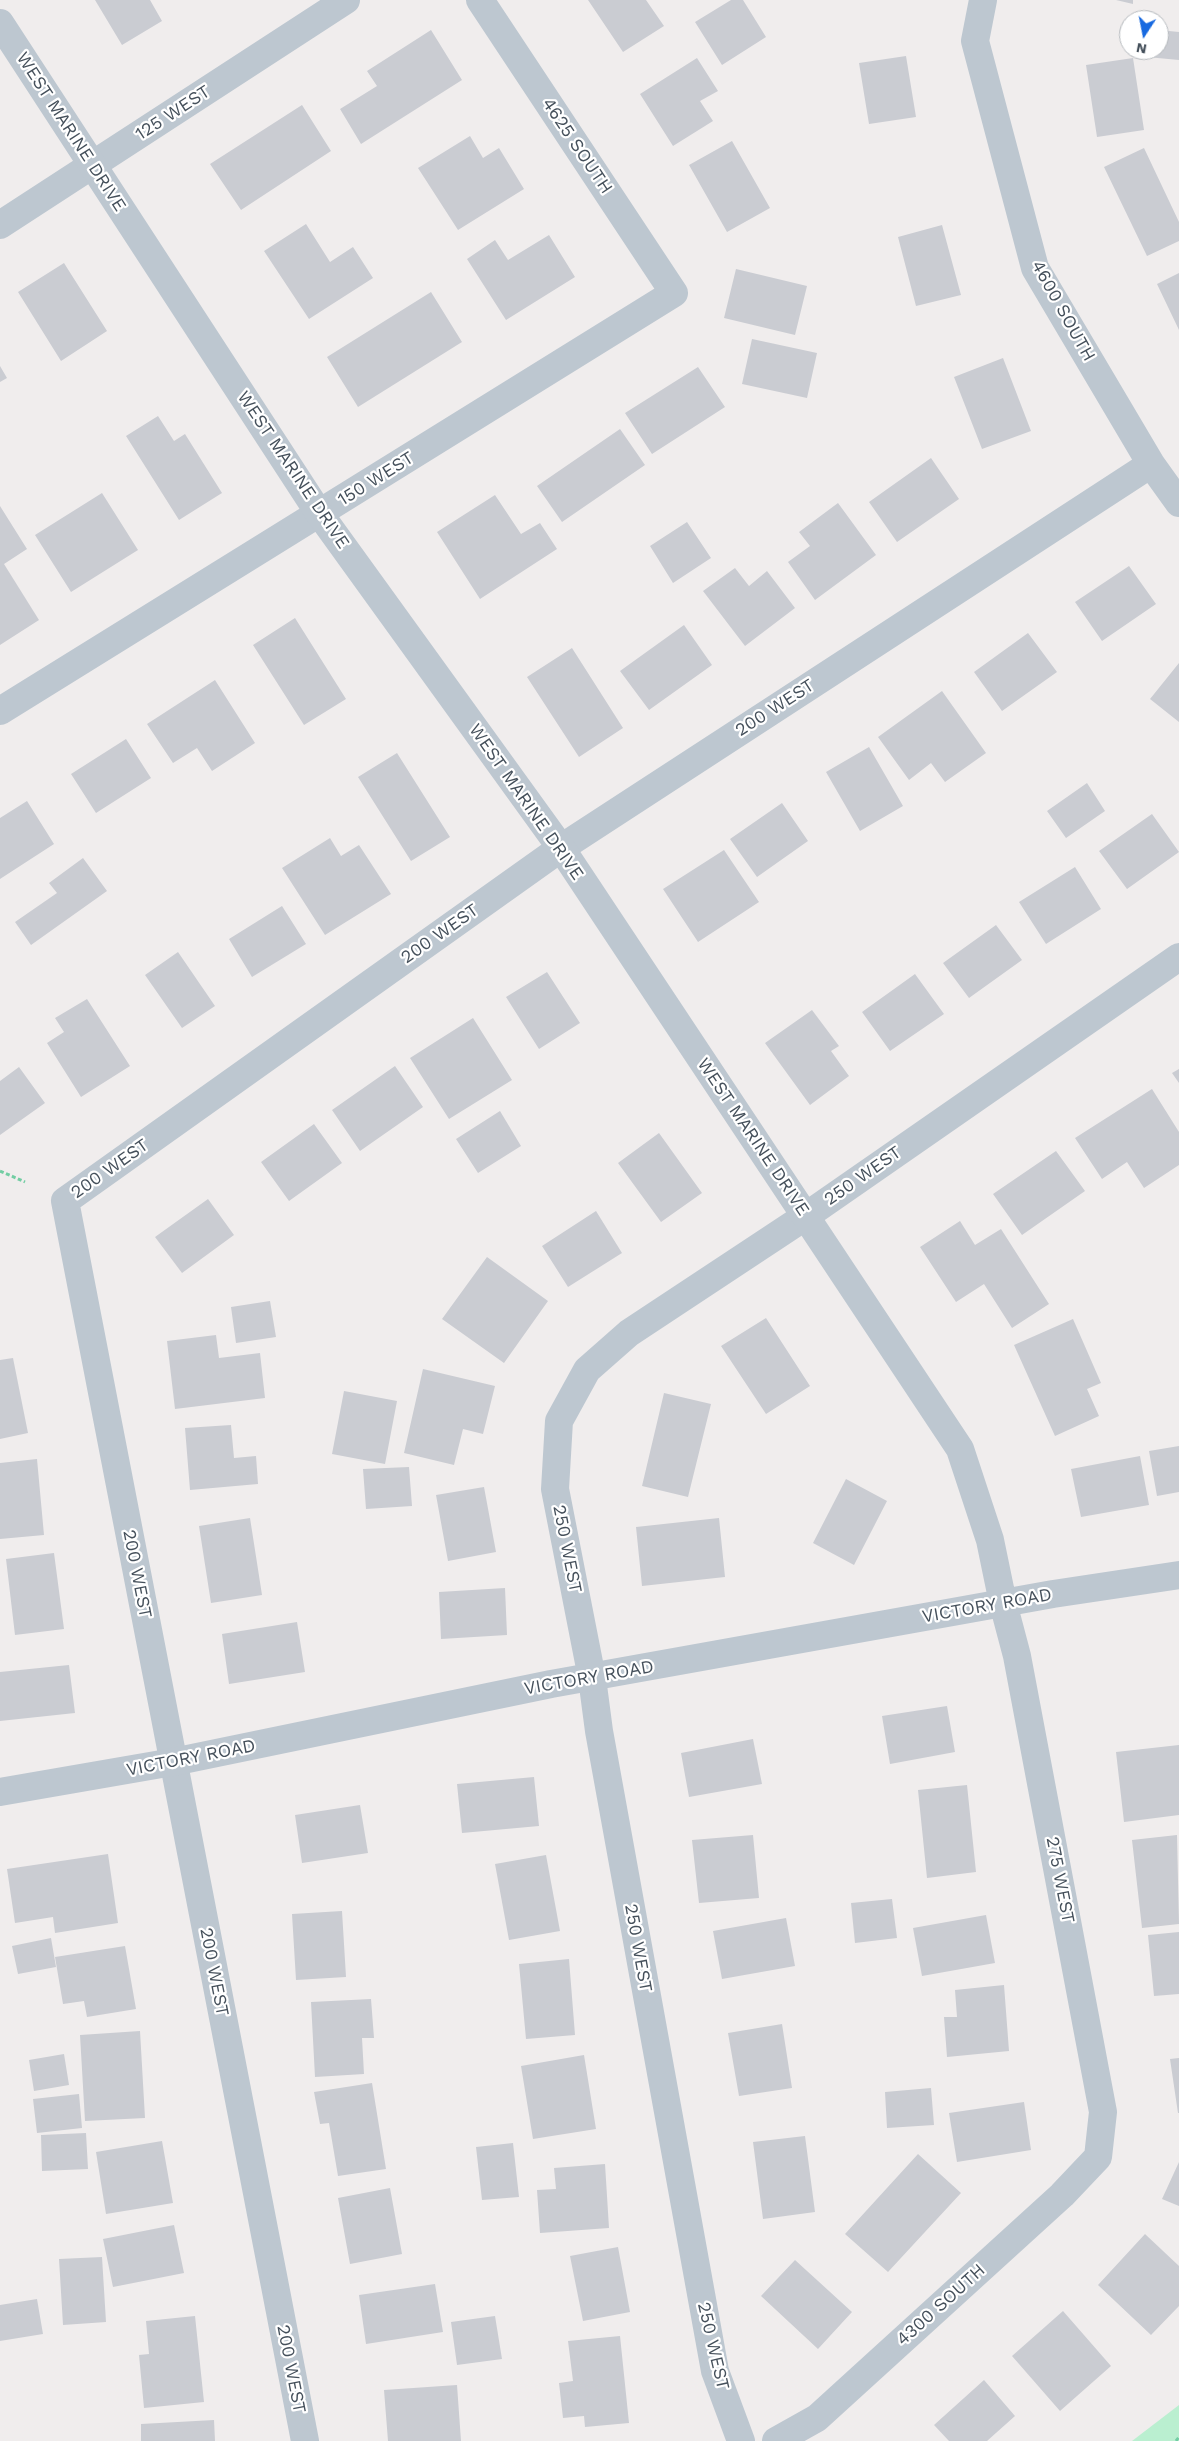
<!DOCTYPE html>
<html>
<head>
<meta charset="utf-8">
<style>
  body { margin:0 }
  #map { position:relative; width:1179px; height:2441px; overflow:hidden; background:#f0eded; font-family:"Work Sans",sans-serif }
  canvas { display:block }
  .north { position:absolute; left:1119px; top:10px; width:50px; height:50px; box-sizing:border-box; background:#fff; border:1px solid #b5b9bd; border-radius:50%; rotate:191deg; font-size:14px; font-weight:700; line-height:20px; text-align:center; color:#45505b }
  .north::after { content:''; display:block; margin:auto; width:18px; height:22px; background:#1769e0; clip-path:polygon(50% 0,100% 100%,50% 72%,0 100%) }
</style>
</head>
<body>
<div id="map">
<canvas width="1179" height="2441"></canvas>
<div class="north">N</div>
</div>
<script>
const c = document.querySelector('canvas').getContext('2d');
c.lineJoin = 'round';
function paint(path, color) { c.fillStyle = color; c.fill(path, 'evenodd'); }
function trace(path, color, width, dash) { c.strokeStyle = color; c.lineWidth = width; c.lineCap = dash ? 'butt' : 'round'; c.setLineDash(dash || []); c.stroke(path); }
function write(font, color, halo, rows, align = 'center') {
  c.font = font + ' "Work Sans",sans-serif'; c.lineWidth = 4.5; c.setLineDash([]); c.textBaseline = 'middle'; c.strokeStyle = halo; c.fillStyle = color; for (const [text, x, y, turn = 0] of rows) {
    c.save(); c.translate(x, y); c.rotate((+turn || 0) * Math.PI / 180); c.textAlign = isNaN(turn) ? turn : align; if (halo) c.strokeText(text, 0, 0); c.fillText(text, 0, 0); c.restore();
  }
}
paint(new Path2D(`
  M1179,2405v36h-47z`), '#baefd0');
paint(new Path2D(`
  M95,0h55l12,21 -40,24z
  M588,0h58l18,26 -41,26z
  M731,0h12l23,37 -44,28 -27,-43z
  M1116,0h17v4z
  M431,30l31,50 -101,64 -21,-35 37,-23 -10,-15z
  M1159,30l20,2v28l-32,-3 1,-7h11z
  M906,56l10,61 -47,7 -10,-61z
  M697,58l21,33 -18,10 13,20 -40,25 -33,-52z
  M1133,58l11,72 -47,7 -11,-72z
  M302,105l29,46 -90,59 -31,-46z
  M470,136l13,22 16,-10 25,41 -66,41 -40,-62z
  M732,141l38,67 -43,24 -38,-67z
  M1144,148l35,74v19l-32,15 -43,-89z
  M306,224l24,38 23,-15 20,31 -64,41 -45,-68z
  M942,225l19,70 -45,11 -18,-69z
  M549,235l26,42 -69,43 -39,-61 28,-19 13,20z
  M64,263l43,68 -46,30 -43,-69z
  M736,269l71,17 -12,49 -71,-17z
  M1179,273v57l-22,-46z
  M431,292l31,50 -104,65 -31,-50z
  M752,339l65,14 -10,45 -65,-14z
  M1003,358l28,73 -49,18 -28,-72z
  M0,366l7,12 -7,4z
  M698,367l27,40 -73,47 -27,-41z
  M158,416l16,25 11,-7 37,59 -43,27 -53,-84z
  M620,429l25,36 -83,57 -25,-36z
  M931,458l28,41 -62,43 -28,-40z
  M102,493l36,57 -67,42 -36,-57z
  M495,495l26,39 19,-11 17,26 -77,50 -43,-67z
  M838,503l38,52 -61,45 -27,-38 22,-16 -11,-14z
  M0,506l27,43 -23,15 35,56 -39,25z
  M687,522l24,36 -38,25 -23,-37z
  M1129,566l27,38 -54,37 -27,-39z
  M735,568l14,18 18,-15 28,37 -50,38 -42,-55z
  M295,618l51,81 -42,26 -51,-80z
  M684,625l28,40 -63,45 -29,-39z
  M1028,633l29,39 -55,39 -28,-39z
  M572,648l51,80 -44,29 -52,-80z
  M1179,663v59l-29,-23z
  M215,680l40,63 -43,28 -15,-23 -24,15 -26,-39z
  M942,691l44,62 -41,29 -14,-19 -22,17 -31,-43z
  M126,739l25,39 -55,35 -25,-39z
  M869,747l34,59 -43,25 -34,-59z
  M397,753l53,84 -39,24 -53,-84z
  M1087,783l18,28 -39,27 -19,-27z
  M27,801l27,43 -54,35v-61z
  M782,803l26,38 -51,36 -27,-38z
  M1152,814l27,38 -52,37 -28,-38z
  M330,838l11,18 18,-11 32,49 -66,41 -43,-67z
  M724,850l35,52 -61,40 -35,-53z
  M83,858l24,33 -76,54 -16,-23 42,-29 -8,-10z
  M1075,867l26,42 -55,35 -27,-42z
  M282,906l24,38 -54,33 -23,-38z
  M996,925l26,35 -53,38 -26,-35z
  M178,952l37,54 -33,22 -37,-53z
  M547,972l33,51 -41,26 -33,-52z
  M915,974l29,40 -54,37 -28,-39z
  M87,999l43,67 -49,31 -34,-54 17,-11 -9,-14z
  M812,1010l27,36 -8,5 18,25 -39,29 -45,-62z
  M473,1018l39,62 -63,39 -39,-61z
  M395,1066l28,41 -63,44 -28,-41z
  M19,1067l26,36 -45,32v-54z
  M1179,1069v14l-7,-10z
  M1152,1089l27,43v33l-35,23 -17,-26 -25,17 -27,-41z
  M500,1111l21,35 -43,27 -22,-34z
  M314,1124l28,39 -53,38 -28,-39z
  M659,1133l43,60 -41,29 -43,-59z
  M1056,1151l29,40 -63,44 -29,-41z
  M208,1199l26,36 -52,38 -27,-36z
  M596,1211l26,42 -54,34 -26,-41z
  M960,1221l15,24 26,-16 48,75 -37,24 -28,-44 -28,18 -36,-55z
  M487,1257l61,44 -44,62 -62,-44z
  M270,1301l6,36 -40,6 -5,-36z
  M766,1318l44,68 -44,28 -45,-68z
  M1073,1319l28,64 -14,6 12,27 -44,20 -41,-91z
  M216,1335l3,23 41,-5 5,45 -90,11 -8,-68z
  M13,1358l15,75 -28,6v-79z
  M423,1369l72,17 -12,48 -20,-5 -9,36 -50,-12z
  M344,1391l53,10 -12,63 -53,-10z
  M664,1393l47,11 -23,93 -46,-11z
  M231,1425l3,33 22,-2 2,28 -68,6 -5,-62z
  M1179,1446v46l-22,4 -8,-45z
  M1140,1456l9,49 -68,12 -10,-48z
  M37,1459l7,76 -44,4v-76z
  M409,1467l3,39 -46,3 -3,-40z
  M846,1479l41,22 -33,64 -41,-22z
  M484,1487l12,65 -48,9 -12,-66z
  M250,1518l12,77 -51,8 -12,-77z
  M719,1518l6,59 -83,9 -6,-59z
  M54,1553l10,76 -49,6 -9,-76z
  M505,1588l2,47 -66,4 -2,-47z
  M297,1622l8,50 -76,12 -7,-50z
  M69,1665l6,48 -75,8v-49z
  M947,1706l8,46 -65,12 -8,-48z
  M753,1739l9,45 -73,13 -8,-44z
  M1179,1745v70l-55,7 -8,-70z
  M534,1777l5,49 -77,7 -5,-49z
  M967,1785l9,87 -49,6 -9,-88z
  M360,1805l8,48 -66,10 -7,-48z
  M753,1835l6,63 -60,5 -7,-63z
  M1177,1835l2,89 -37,4 -10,-88z
  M108,1854l10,69 -63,10 -2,-16 -38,6 -8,-54z
  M546,1855l14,76 -51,9 -14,-76z
  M892,1899l5,39 -42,5 -4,-40z
  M342,1911l4,66 -50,3 -4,-66z
  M986,1915l9,48 -73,13 -9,-48z
  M786,1918l9,48 -73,13 -9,-48z
  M1179,1932v62l-25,2 -6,-61z
  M51,1938l5,29 -38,7 -6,-28z
  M125,1946l11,63 -49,8 -3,-16 -21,3 -8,-47z
  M569,1959l6,76 -49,4 -7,-75z
  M1004,1985l5,66 -62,6 -3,-40h13l-2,-27z
  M371,1999l3,39h-12l2,36 -49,3 -4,-75z
  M782,2024l10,64 -53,8 -11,-63z
  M140,2031l5,87 -60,3 -5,-86z
  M64,2054l5,31 -35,6 -5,-31z
  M584,2055l12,74 -63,10 -12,-73z
  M1179,2058v55h-1l-8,-54z
  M372,2083l14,86 -48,7 -9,-53 -9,1 -6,-32z
  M931,2088l3,37 -47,3 -2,-36z
  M79,2094l3,34 -45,5 -4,-34z
  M1024,2102l7,48 -74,12 -8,-49z
  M86,2133l2,36 -46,2 -1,-36z
  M805,2136l10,76 -52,7 -10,-77z
  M162,2141l11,62 -67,11 -10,-62z
  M513,2143l6,54 -37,3 -6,-53z
  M918,2154l43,39 -73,79 -43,-38z
  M1179,2162v44l-17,-7z
  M605,2164l4,64 -69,5 -3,-43 19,-1 -2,-21z
  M390,2188l12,66 -52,10 -12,-66z
  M174,2225l10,48 -71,14 -10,-48z
  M1145,2234l34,32v40l-28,29 -53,-50z
  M618,2247l12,65 -47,9 -13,-65z
  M102,2257l4,65 -43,3 -4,-66z
  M795,2260l57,52 -34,37 -57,-53z
  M435,2284l8,48 -77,12 -7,-49z
  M37,2299l6,35 -43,7v-36z
  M1063,2311l48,55 -51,45 -48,-55z
  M195,2316l9,86 -60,6 -5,-53 10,-1 -3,-33z
  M495,2316l7,43 -45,6 -6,-43z
  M620,2336l9,87 -44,4 -1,-11 -21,2 -4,-35 14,-2 -5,-40z
  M984,2380l31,36 -28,25h-38l-15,-16z
  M457,2385l4,56h-73l-4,-51z
  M214,2420l1,21h-74v-17z`), '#caccd2');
trace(new Path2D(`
  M0,1171l25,11
  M1176,2441l3,-4`), '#72cda3', 3, [4, 2.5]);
trace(new Path2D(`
  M983,0l-8,41 60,227 116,196 28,39
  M0,225l346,-225
  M0,711l674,-418 -194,-293
  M305,2441l-240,-1240 496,-353 590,-384
  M741,2441l-26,-70 -116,-640 -7,-53 -37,-189 4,-68 28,-51 42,-37 177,-117 373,-259
  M776,2441l41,-23 245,-223 36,-38 5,-45 -86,-456 -14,-53`), '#bdc7d0', 28);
trace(new Path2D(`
  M0,23l319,490 242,335 399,601 30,91 13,63
  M0,1792l173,-30 378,-78 502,-90 126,-19`), '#bdc7d0', 28);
write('18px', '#45505b', '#fff', [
  ["125 WEST",173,113,-33],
  ["WEST MARINE DRIVE",71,132,57],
  ["4625 SOUTH",577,146,56],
  ["4600 SOUTH",1063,311,61],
  ["WEST MARINE DRIVE",293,470,56],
  ["150 WEST",376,479,-32],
  ["200 WEST",775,708,-33],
  ["WEST MARINE DRIVE",526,802,55],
  ["200 WEST",440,934,-35],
  ["WEST MARINE DRIVE",753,1137,56],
  ["200 WEST",110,1169,-35],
  ["250 WEST",863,1176,-35],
  ["250 WEST",567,1549,79],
  ["200 WEST",137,1574,79],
  ["VICTORY ROAD",987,1606,-10],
  ["VICTORY ROAD",589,1678,-10],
  ["VICTORY ROAD",191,1758,-11],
  ["275 WEST",1060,1880,79],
  ["250 WEST",638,1948,80],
  ["200 WEST",214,1972,79],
  ["4300 SOUTH",941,2305,-42],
  ["250 WEST",713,2346,77],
  ["200 WEST",291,2369,79]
]);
</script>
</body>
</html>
